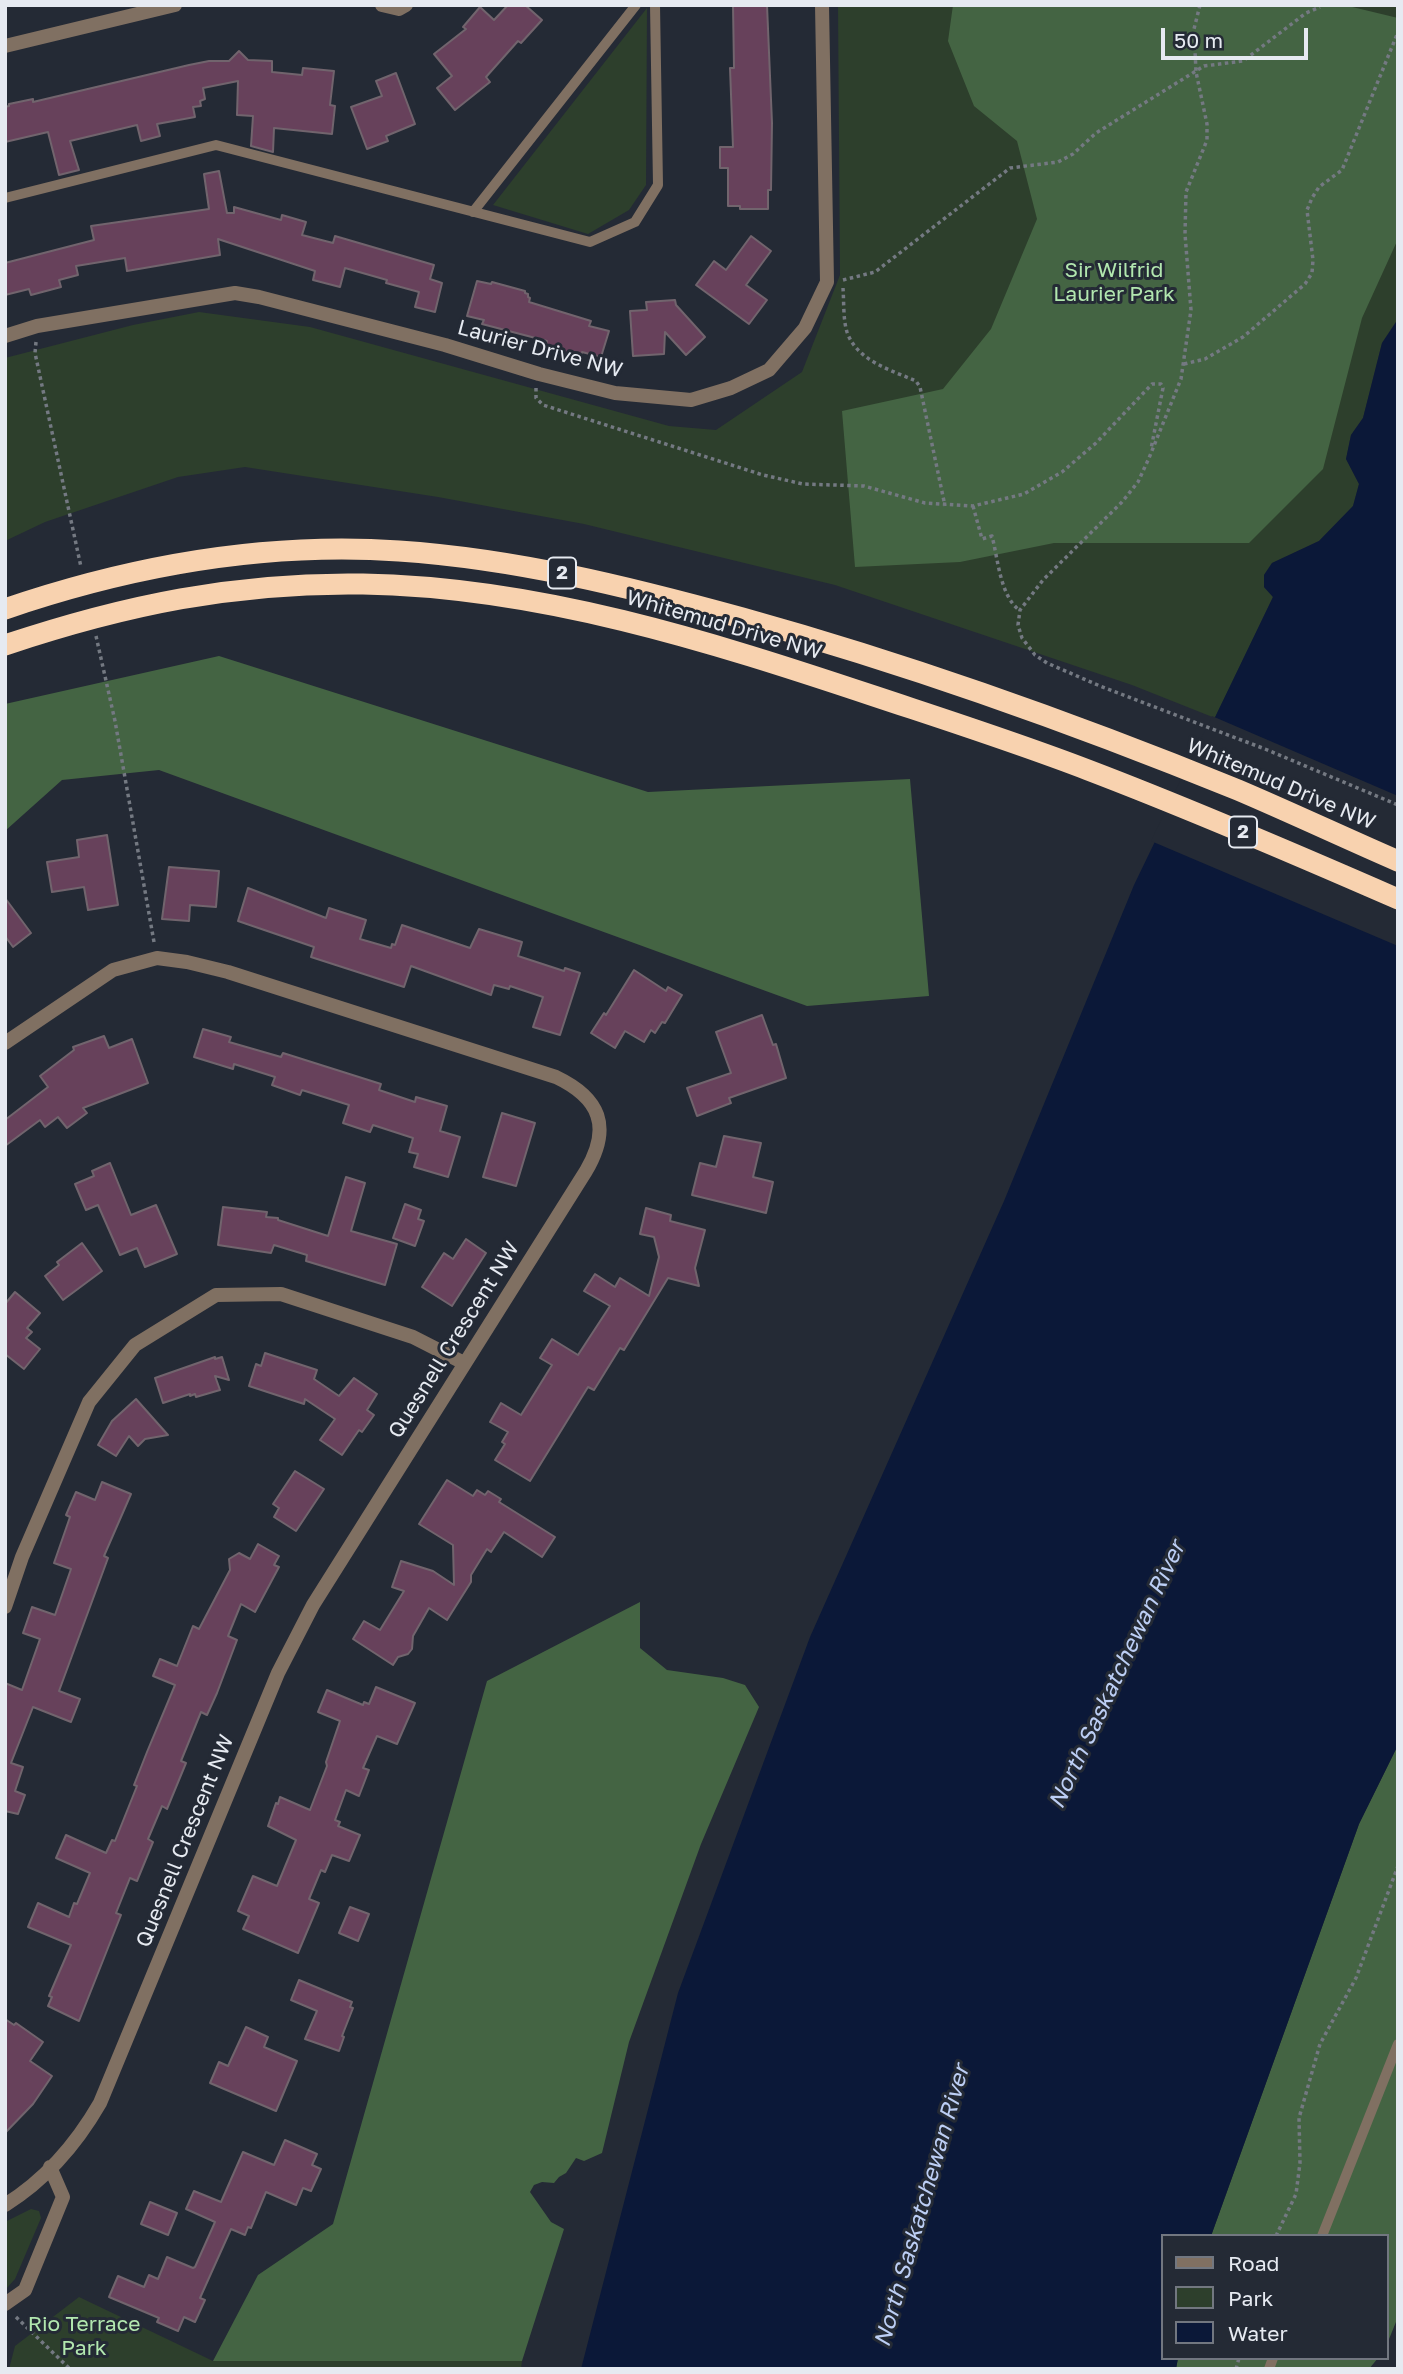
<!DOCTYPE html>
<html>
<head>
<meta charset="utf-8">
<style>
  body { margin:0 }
  #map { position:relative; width:1403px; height:2374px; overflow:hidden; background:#242a35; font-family:"Golos Text",sans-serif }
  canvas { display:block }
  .frame { position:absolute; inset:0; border:7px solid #e6eaf1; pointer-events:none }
  .legend { position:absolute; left:1161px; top:2234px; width:228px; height:126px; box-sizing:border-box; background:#242a35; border:2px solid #727780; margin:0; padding:9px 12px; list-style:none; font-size:21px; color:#e6eaf1 }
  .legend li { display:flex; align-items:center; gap:14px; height:35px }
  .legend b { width:35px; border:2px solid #727780 }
  .scale { position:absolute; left:1161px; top:28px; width:147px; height:32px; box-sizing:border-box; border:4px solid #e6eaf1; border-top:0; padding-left:9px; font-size:21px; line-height:24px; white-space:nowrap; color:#e6eaf1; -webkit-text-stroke:5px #242a35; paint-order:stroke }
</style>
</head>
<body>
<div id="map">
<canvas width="1403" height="2374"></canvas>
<div class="frame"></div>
<ul class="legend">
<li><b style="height:9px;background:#807062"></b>Road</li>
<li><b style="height:19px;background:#2d3f2c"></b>Park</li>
<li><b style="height:19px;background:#0b1838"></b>Water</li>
</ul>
<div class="scale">50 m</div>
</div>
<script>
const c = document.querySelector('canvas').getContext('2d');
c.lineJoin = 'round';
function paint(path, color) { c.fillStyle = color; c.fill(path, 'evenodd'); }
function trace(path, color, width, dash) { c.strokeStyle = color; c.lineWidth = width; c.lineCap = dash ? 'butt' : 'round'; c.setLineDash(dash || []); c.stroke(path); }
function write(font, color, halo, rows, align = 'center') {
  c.font = font + ' "Golos Text",sans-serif'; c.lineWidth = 6; c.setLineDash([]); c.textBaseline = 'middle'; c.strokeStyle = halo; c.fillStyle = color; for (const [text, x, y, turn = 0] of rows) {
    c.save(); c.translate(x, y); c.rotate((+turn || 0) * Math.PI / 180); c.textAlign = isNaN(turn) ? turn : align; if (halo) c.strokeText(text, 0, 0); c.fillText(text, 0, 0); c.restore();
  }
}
paint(new Path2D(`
  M838,5h560v314l-16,24 -19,75 -12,17 -5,24 13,25 -6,22 -34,35 -47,22 -8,12v12l9,10 -58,121 -83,-33 -297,-100 -251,-61 -146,-27 -193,-30 -67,10 -133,45 -40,19v-183l128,-33 66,-13 111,15 359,99 47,4 86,-58 38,-97z
  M647,8l-1,177 -17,25 -41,24 -95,-29z
  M31,2209l8,2 2,7 -26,61 -10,11v-68z
  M79,2297l134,64h309l-1,8h-512l6,-23z`), '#2d3f2c');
paint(new Path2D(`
  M953,5h391l54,13v221l-36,79 -39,151 -74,74h-195l-94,19 -105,5 -13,-156 101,-22 48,-60 46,-110 -20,-78 -43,-35 -26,-65z
  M219,656l429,136 262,-13 19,217 -122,10 -648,-236 -97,10 -57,51v-127z
  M640,1602v46l27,22 56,8 22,7 14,22 -58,137 -72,198 -27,111 -18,8 -8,-3 -10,15 -7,4 -5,6 -12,-1 -8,3 -4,7 21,30 13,7 -42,132h-309l45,-86 75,-51 154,-543z
  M1398,1745v572l-11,27v-108h-176l148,-412z
  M1178,2358h200l-9,11h-193z`), '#446443');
paint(new Path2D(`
  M1398,319v1426l-39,79 -148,412h-48v122h15l-2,11h-595l97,-376 132,-356 194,-436 130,-316 139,-288 -9,-10v-12l8,-12 47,-22 34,-35 6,-22 -13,-25 5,-24 12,-17 19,-75z`), '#0b1838');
paint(new Path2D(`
  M1212,716l186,80v150l-247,-105z`), '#242a35');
const building = new Path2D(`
  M508,5h17l17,15 -21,23 -3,-2 -32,36 4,5 -35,28 -18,-22 15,-12 -18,-22 32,-25 -3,-2 17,-20 14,13z
  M733,5h34l5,118 -1,67h-3v19h-28v-3h-12v-38h-8v-21h13l-3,-79h4z
  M239,51l9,9 24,1v11l30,3 1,-7 31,3 -4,34 5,1 -3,28 -58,-6 -1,24 -22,-6 2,-30 -16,-1 1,-34 -35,7 2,11 -5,2 1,5 -8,1 2,10 -38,7 3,12 -19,5 -4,-16 -67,16 9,29 -20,5 -11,-43 -43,10v-35l4,-1v-2l24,-5v3l156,-37 20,-4h20z
  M396,73l19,51 -29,12 2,5 -21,8 -16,-42 31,-11 -6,-15z
  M219,171l8,42h7v-6l47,13 1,-5 24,7 -4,13 31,8 2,-7 99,29 -4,14 12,4 -7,29 -20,-5 4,-15 -33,-9 1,-3 -42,-12 -5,19 -27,-7 2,-9 -97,-32 2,16 -93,16 -2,-13 -49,8 2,9 -19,5 2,7 -30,8 -2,-6 -24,6v-32l89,-23 -3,-14 118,-17 -5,-35z
  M751,236l20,15 -25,34 21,15 -18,24 -53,-39 18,-24 12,9z
  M477,281l14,3 1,-2 33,9v2l3,1v3l2,1 -1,4 62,19 -2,5 20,5 -8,26 -19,-5 -2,6 -35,-10 2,-7 -65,-17 2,-4 -17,-4z
  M675,300l1,5 29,32 -19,18 -21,-23 -1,22 -31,2 -3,-45 17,-1 -1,-8z
  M107,835l11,70 -30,5 -4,-23 -32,5 -5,-30 32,-5 -2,-17z
  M169,867l50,4 -3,36 -26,-2 -1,16 -27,-2z
  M248,888l78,30 3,-10 37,12 -6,19 31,9 1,-4 3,1 7,-20 68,23 9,-19 43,13 -4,14 46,15 1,-3 15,5 -20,62 -27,-8 10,-30 -33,-11 -1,3 -15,-4 -3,10 -80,-29 -7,21 -93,-30 3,-10 -76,-26z
  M5,898l26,35 -18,14 -8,-11z
  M634,970l32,21 2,-4 14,8 -17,28 -3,-1 -7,11 -4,-3 -7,12 -19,-11 -10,17 -24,-15 13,-20 2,2z
  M762,1015l11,30 3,-1 10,34 -57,20 2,5 -34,13 -10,-28 44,-15 -15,-41z
  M203,1029l28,8 -2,5 52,15 2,-4 98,31 -2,6 36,12 1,-5 31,9 -7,25 20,6 -12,40 -34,-10 4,-13 -9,-2 4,-14 -40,-13 -3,7 -27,-9 6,-18 -47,-15 -2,5 -28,-10 3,-8 -41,-13 -1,5 -39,-12z
  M104,1036l5,12 23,-9 16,44 -65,25 4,5 -20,15 -9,-11 -13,10 -5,-7 -35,26v-26l43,-33 -8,-11 34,-26 -1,-3z
  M502,1113l33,10 -19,63 -33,-9z
  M724,1136l37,7 -8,34 20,5 -7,31 -74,-18 8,-32 16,4z
  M110,1163l21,52 25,-10 21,49 -32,13 -8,-19 -17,7 -22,-50 -12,5 -11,-26 19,-8 -2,-5z
  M346,1177l19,6 -14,48 46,13 -12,41 -79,-24 1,-6 -33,-10 -3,8 -53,-8 5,-38 44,5 -1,5 12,1v2l50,16z
  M405,1204l16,6 -3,9 6,2 -9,25 -22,-8z
  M646,1208l25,7 -1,6 35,9 -10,38 4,18 -31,-8 -44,72 -4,-2 -26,42 -6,-3 -58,94 -35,-21 10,-16 -3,-2 6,-10 -18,-10 11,-19 20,12 31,-50 -12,-7 12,-19 26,16 32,-49 -26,-15 11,-17 20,13 5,-9 29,18 10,-39 -5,-20 -14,-3z
  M466,1239l20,14 -34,53 -30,-19 22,-34 9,6z
  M82,1243l20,28 -39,29 -18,-24 14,-11 -2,-3z
  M15,1292l25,21 -13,15 5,4 -6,6 14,11 -16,20 -19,-15v-50z
  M265,1353l52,17 -3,9 25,17 15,-18 23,16 -10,16 7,5 -12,17 -3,-2 -17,25 -22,-15 15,-21 -30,-20 -1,5 -55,-18 7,-22 5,2z
  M215,1357v2l7,-2 7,23 -14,-4 5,14 -24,7 -1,-3 -5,2v-2l-27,9 -8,-25z
  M136,1399l32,36 -23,4 -7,7 -9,-10 -13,20 -18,-11 14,-24z
  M295,1471l29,18 -28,42 -22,-14 5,-9 -6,-4z
  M447,1480l26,16 4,-6 8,5 3,-4 13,8 -2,3 56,35 -13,20 -38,-25 -13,20 -4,-3 -16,26v7l-24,38 -18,-12 -16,28 -1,13 -4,5 -10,3 -5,8 -40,-26 11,-18 16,9 24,-39 -12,-4 9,-26 32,10 21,14 -1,-40 -34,-21z
  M102,1482l29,12 -27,62 4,2 -49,133 21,8 -9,23 -38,-15 -22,56 12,4 -8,24 10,4 -7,19 -13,-3v-128l17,7 18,-51 -17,-6 9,-26 23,8 16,-46 -17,-6 16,-46 -4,-2 10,-23 19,8z
  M258,1544l21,12 -5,9 5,2 -24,45 -14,-8 -13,32 9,4 -20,53 -10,22 -6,-3 -20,49 5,2 -19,46 -5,-3 -14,33 5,3 -16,39 -7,-3 -14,35 5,2 -42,106 -31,-15 4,-9 -3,-1 22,-51 -43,-18 10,-24 31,14 5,-14 3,1 13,-31 -34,-15 10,-23 40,18 6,-13 3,1 22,-55 -3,-1 13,-33 28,-67 -22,-9 7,-17 17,7 16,-40 6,3 31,-59 -1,-11 10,-6 11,6z
  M376,1687l39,16 -18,41 -20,-8 -14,32 6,2 -10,26 -13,-6 -11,30 5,2 -2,4 22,9 -11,26 -17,-6 -7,17 -4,-2 -12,29 10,4 -21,50 -55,-24 6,-13 -11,-5 15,-35 24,10 19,-46 -28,-14 8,-23 2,1 2,-7 30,13 17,-44 -1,-4 14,-41 -22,-9 9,-22 36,15 1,-3 5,2z
  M350,1907l19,7 -11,27 -19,-8z
  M299,1980l53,22 -2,5 3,1 -11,28 2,1 -5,14 -34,-12 12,-28 -26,-11z
  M5,2019l9,6 2,-2 27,19 -13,19 22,15 -19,28 -28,29z
  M246,2027l22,10 -4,10 33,14 -21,50 -66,-28 9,-21 9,4z
  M285,2140l32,14 -5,11 9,4 -10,22 -8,-3 -7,17 -30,-13 -15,36 -3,-1 -3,8 -14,-6 -31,69 5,2 -10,22 -11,-5 -6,14 -21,-9 2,-4 -50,-21 9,-21 26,11 5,-12 9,4 9,-22 26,11 2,-1 20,-45 -29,-13 8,-18 27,11 22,-50 31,13z
  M150,2202l27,11 -9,22 -27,-11z`);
paint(building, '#67415b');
trace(building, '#71646d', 2);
trace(new Path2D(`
  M1200,5l-6,24 2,43 11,52v16l-21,52 -1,42 6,76 -10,69 -32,79 -11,24 -16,20 -79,78 -23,30 -2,15 4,13 13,17 12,8 53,23 165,63 133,56
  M1311,5h12
  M843,280l32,-8 135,-104 48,-6 15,-8 23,-21 108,-67 39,-5 63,-48 14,-6
  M843,288c1,14 0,31 4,44 10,29 44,38 69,49l4,6 25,119
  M36,342l-1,11 46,214
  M1184,364l21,-5 38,-22 62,-53 7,-11 1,-13 -6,-50 5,-12 7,-11 23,-17 56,-138
  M536,388v10l7,7 220,70 40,9 61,2 61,17 48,3 51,-12 38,-22 34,-29 56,-59h9l2,4 -12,61
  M973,506l9,33 10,-3c6,23 8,59 27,74
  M96,636l19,85 39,221
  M1276,2236l20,-42 4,-31 -1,-45 21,-74 36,-66 42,-112
  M16,2317l54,52
  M1236,2369l3,-11`), '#747982', 3.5, [3.5, 3.5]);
trace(new Path2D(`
  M5,198l211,-53 374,97 45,-20 23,-37 -3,-180
  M473,212l163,-207
  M1322,2236l76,-192
  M1269,2369l4,-11`), '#807062', 10);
trace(new Path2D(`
  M382,5l17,4 7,-4
  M5,46l170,-41
  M5,336l32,-10 198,-33 24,4 186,48 94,29 76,19 76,7 40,-12 38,-18 36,-42 22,-46 -5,-277
  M5,1043l108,-73 44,-12 30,4 41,10 328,105c44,21 56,50 30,94l-273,434 -35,68 -178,430c-23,40 -55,77 -95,102
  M5,1607l17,-50 67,-155 46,-57 81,-50 65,-1 132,43 51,26
  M5,2304l20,-14 38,-93 -13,-30`), '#807062', 14);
trace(new Path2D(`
  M5,609c126,-43 261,-67 394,-58 118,8 230,36 343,67 169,47 334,106 496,172 54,23 107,48 160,71
  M5,645c120,-40 231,-63 358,-61 176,3 346,57 511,112 72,24 144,47 214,74 105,40 207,84 310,129`), '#f8d2af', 21);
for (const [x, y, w] of [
  [562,573,28],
  [1243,832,28]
]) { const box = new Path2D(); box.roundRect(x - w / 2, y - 15.5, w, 31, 5); c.fillStyle = '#242a35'; c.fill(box); trace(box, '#e6eaf1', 2); }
write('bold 19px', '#e6eaf1', null, [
  ["2",562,573],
  ["2",1243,832]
]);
write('21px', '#b2e7af', '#242a35', [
  ["Sir Wilfrid",1114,270],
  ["Laurier Park",1114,294],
  ["Rio Terrace",84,2324],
  ["Park",84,2348]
]);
write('21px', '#e6eaf1', '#242a35', [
  ["Laurier Drive NW",540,349,15],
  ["Whitemud Drive NW",724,625,16],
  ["Whitemud Drive NW",1281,784,23],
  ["Quesnell Crescent NW",454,1340,-58],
  ["Quesnell Crescent NW",185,1841,-68]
]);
write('italic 23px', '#bccef4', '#242a35', [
  ["North Saskatchewan River",1117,1675,-65],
  ["North Saskatchewan River",922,2206,-74]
]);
</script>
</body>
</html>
